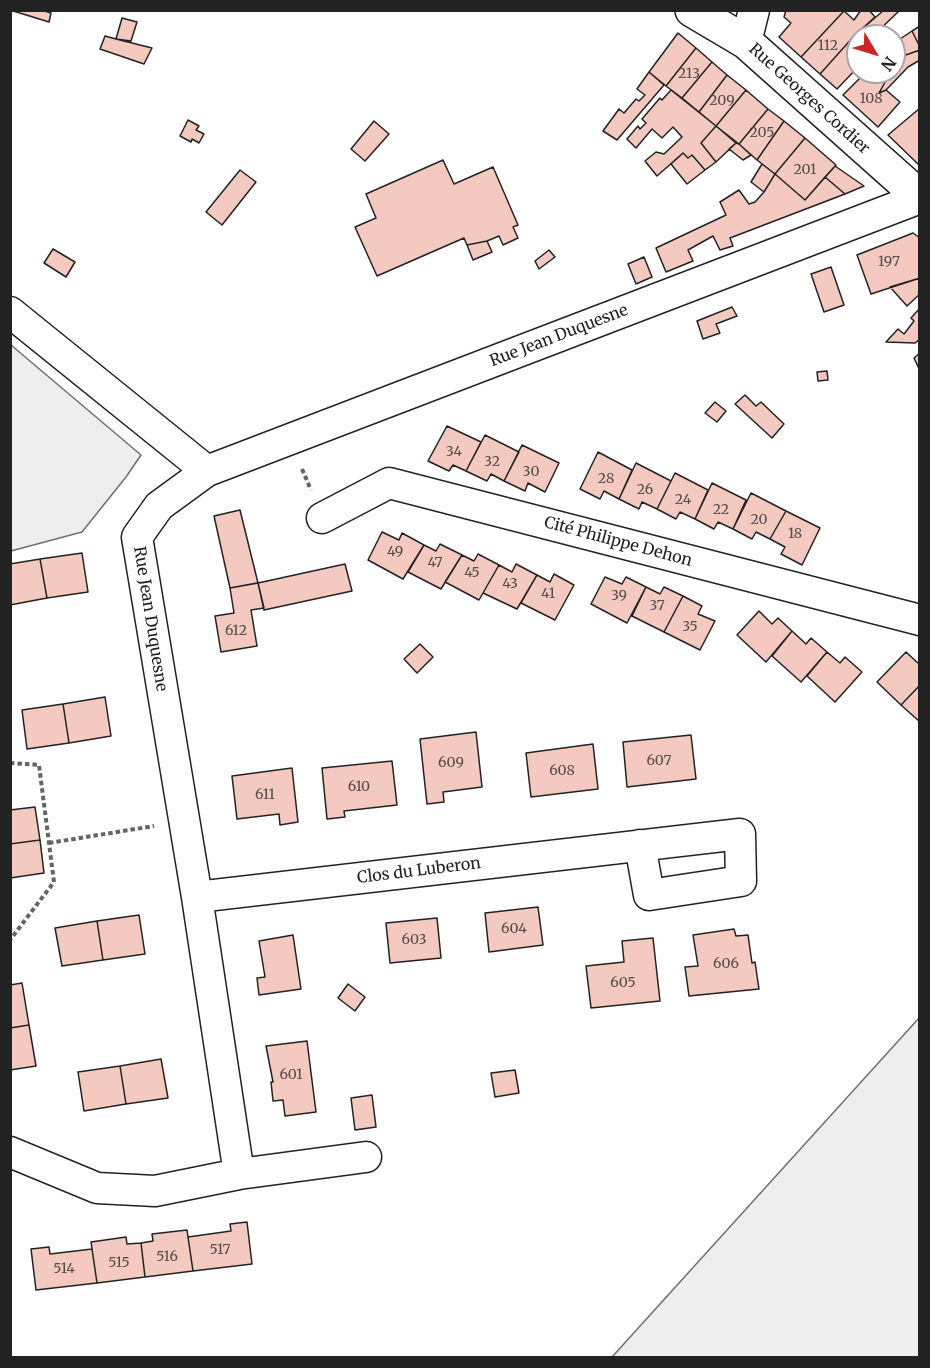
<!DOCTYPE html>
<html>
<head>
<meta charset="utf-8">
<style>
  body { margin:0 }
  #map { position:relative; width:930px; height:1368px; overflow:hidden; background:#fff; font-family:Merriweather,serif }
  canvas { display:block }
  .frame { position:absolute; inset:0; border:12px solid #222; pointer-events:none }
  .north { position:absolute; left:846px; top:24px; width:60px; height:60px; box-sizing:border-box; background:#fff; border:2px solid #a7a7a7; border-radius:50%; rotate:128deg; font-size:16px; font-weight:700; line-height:24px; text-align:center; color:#222 }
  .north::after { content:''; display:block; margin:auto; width:21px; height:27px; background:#c62828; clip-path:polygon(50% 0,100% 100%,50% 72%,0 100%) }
</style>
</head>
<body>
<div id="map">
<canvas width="930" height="1368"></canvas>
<div class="frame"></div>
<div class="north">N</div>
</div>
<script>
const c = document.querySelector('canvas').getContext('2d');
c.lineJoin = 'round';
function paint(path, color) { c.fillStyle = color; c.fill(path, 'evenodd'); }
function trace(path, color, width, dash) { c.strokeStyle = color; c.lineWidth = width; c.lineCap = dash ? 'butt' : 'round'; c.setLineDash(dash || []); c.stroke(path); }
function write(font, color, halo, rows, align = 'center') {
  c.font = font + ' Merriweather,serif'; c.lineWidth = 4.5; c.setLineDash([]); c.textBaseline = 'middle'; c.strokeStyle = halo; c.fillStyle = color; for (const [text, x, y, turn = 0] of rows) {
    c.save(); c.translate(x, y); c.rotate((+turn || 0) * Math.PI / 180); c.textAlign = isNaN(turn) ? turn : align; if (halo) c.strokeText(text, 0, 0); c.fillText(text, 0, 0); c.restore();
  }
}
const green = new Path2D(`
  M11,345l130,110 -15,22 -44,55 -71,19z
  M919,1018v339h-307z`);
paint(green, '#eee');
trace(green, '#6f6f6f', 1.5);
const building = new Path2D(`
  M10,10h31l10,3 -2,9z
  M786,10h57l1,1 -43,46 -22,-20 12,-14 -7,-6z
  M861,10h8l6,7 -20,18 -35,39 -19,-17 43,-46 10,9z
  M884,10h16l-27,26h-15v31l-21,22 -17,-15 35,-39z
  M122,18l15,4 -6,19 -15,-2z
  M920,26v21l-8,-16z
  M912,31l8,16v3l-20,7 -6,4v-18z
  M678,33l18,15 -30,38 -17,-14z
  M105,36l11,3 36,9 -8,16 -44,-15z
  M696,48l16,14 -30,36 -16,-12z
  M920,50v10l-12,7 -22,23 -7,3 9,-16 -4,-5h10v-11l6,-4z
  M712,62l15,13 -28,37 -17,-14z
  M649,72l15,13 -47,55 -14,-9 16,-22 5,4 12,-14 3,2 6,-6 -8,-6z
  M866,72h18l4,5 -9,16 7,-3 14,12 -22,25 -35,-32z
  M727,75l19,15 -30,36 -17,-14z
  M671,90l45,36 -15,17 15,19 -11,8 -13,-15 -4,3 -5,-5 -26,23 -12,-15 11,-9 8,2 18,-17 -9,-10 -11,11 -10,-9 -16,19 -9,-9 11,-13 2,3 6,-6 -4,-4 18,-21 2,2z
  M746,90l22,19 -29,35 -23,-18z
  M920,108v58l-32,-31z
  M768,109l16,12 -27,39 -18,-16z
  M188,120l11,6 -3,4 8,4 -5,9 -7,-4 -1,3 -11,-6z
  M374,121l15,13 -24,27 -14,-12z
  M784,121l21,17 -30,36 -18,-14z
  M716,126l20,17 -20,19 -15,-19z
  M805,138l31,27 -31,35 -30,-26z
  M736,143l3,1 12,11 -8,5 -14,-11z
  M683,153l5,5 4,-3 13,15 -18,14 -16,-20z
  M443,160l11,24 39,-17 25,58 -5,2 5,11 -15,7 -4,-9 -12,5 -20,4 -3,-7 -87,38 -22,-49 21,-9 -10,-24z
  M762,164l13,10 -11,18 -13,-10z
  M835,166l29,20 -19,8 -20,-17z
  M240,170l16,12 -34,43 -16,-13z
  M775,174l30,26 20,-23 20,17 -115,44 3,8 -13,4 -7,-14 -25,14 5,11 -27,11 -10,-24 70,-33 -6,-13 19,-12 10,14 6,-2 9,-10z
  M913,233l7,5v40l-49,16 -14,-39z
  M487,241l5,11 -19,8 -6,-15z
  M53,249l22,13 -9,15 -22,-14z
  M549,250l6,7 -16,12 -4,-8z
  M644,257l8,20 -16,7 -8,-20z
  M831,267l13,38 -20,7 -13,-38z
  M920,278v16l-13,12 -17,-19z
  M732,307l5,9 -21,8 4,9 -17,6 -6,-18z
  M920,308v31l-5,4 -29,-1 12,-13 6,5 10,-13 -3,-3z
  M920,353v18l-6,-13z
  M827,371l1,9 -10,1 -1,-9z
  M745,395l11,11 5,-4 23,22 -12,14 -37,-34z
  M715,402l11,9 -9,11 -12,-9z
  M447,426l34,16 -15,29 -13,-6 -4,6 -21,-10z
  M485,435l34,17 -15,29 -13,-7 -4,7 -21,-10z
  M522,445l37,18 -14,29 -17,-9 -3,8 -21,-10z
  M598,452l34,18 -13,29 -15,-8 -4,8 -20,-10z
  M636,463l35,18 -14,28 -15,-7 -3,7 -20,-10z
  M675,473l33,17 -13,29 -15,-7 -4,7 -19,-10z
  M712,483l34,17 -13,29 -15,-7 -4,7 -19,-10z
  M751,493l35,18 -16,28 -14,-7 -4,7 -19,-10z
  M240,510l18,73 -28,5 -16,-72z
  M786,511l34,17 -18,37 -21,-11 4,-7 -15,-8z
  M382,532l17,8 3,-7 22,12 -21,34 -35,-19z
  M440,544l22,11 -21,34 -33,-17 16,-27 12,6z
  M82,553l6,39 -41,6 -7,-39z
  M478,554l21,11 -20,35 -34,-18 17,-27 12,6z
  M40,559l7,39 -37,7v-41z
  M345,564l7,27 -88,19 -6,-27z
  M516,564l21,11 -20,34 -34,-16 16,-28 13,7z
  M554,574l20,11 -19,35 -34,-17 16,-28 13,7z
  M605,577l17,7 4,-7 20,10 -19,36 -36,-19z
  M257,583h1l6,25 -13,2 6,36 -36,6 -6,-36 19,-3 -4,-25z
  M646,587l14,7 4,-7 19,9 -19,36 -32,-16z
  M683,596l19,10 -4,8 17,7 -15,29 -36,-18z
  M759,611l13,13 6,-6 14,13 -26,31 -29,-27z
  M792,631l14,13 5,-6 16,14 -26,30 -29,-26z
  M420,644l13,13 -16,16 -13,-14z
  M827,652l13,11 5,-6 17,15 -27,30 -28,-26z
  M906,652l14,13v20l-19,20 -24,-23z
  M920,685v37l-19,-17z
  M105,697l6,39 -42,7 -6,-39z
  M63,704l6,39 -42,6 -5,-39z
  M476,732l6,55 -39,5 1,10 -17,2 -7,-65z
  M691,735l5,44 -69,8 -4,-45z
  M593,744l5,45 -67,8 -5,-44z
  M392,761l5,44 -53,6 1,6 -18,2 -5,-51z
  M292,768l6,54 -18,3 -1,-11 -42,5 -5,-43z
  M35,807l5,33 -30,4v-34z
  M40,840l4,33 -34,5v-34z
  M538,907l5,38 -54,7 -4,-39z
  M139,915l6,39 -42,6 -6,-39z
  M437,918l4,40 -51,5 -4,-40z
  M97,921l6,39 -41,6 -7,-38z
  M734,929l2,7 12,-1 4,28 3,-1 4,27 -70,7 -4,-29 13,-1 -5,-31z
  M293,935l8,54 -42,6 -2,-17 8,-1 -6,-36z
  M653,938l7,63 -69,7 -5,-42 38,-4 -2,-21z
  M22,983l7,42 -19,3v-43z
  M348,984l17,13 -10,14 -17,-13z
  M29,1025l7,41 -26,4v-42z
  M307,1041l9,71 -31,4 -2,-16 -10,1 -2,-19h2l-7,-36z
  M161,1059l7,39 -42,6 -6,-38z
  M120,1066l6,38 -42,7 -6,-39z
  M515,1070l4,23 -24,4 -4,-24z
  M372,1095l4,32 -21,3 -4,-32z
  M247,1222l5,42 -59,7 -5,-34 43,-6 -1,-7z
  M187,1230l6,41 -48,6 -4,-34 12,-2 -1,-7z
  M126,1237l1,7 14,-1 4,34 -48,6 -6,-41z
  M49,1247l1,7 42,-5 5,34 -61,7 -5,-41z`);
paint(building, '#f3c9c0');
trace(building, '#222', 1.5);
const minor = new Path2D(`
  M746,42l8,-32
  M10,312l197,159
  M322,518l67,-35 531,137
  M197,897l543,-63 1,47 -92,14 -9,-50
  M10,1152l87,36 58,3 84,-17 -42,-277 -60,-360 22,-31 48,-35 713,-273
  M239,1174l127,-17`);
const tertiary = new Path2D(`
  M692,10l54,32 174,155`);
trace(minor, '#222', 33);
trace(tertiary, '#222', 36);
trace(new Path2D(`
  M302,469l9,21
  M10,763l29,2 15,117 -44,58
  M49,843l105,-17`), '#646464', 4, [4.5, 3]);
trace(minor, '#fff', 30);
trace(tertiary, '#fff', 33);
write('14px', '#564c4a', null, [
  ["112",828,46],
  ["213",689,74],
  ["108",871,99],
  ["209",722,101],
  ["205",762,133],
  ["201",805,170],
  ["197",889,262],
  ["34",454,452],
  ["32",492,462],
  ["30",531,472],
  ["28",606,479],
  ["26",645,490],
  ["24",683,500],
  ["22",721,510],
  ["20",759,520],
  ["18",795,534],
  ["49",395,552],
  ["47",435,563],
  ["45",472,573],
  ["43",510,584],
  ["41",548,594],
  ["39",619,596],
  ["37",657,606],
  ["35",690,627],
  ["612",236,631],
  ["607",659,761],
  ["609",451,763],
  ["608",562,771],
  ["610",359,787],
  ["611",265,795],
  ["604",514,929],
  ["603",414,940],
  ["606",726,964],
  ["605",623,983],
  ["601",291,1075],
  ["517",220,1250],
  ["516",167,1257],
  ["515",119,1263],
  ["514",64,1269]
]);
write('16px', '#222', '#fff', [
  ["Rue Georges Cordier",809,99,42],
  ["Rue Jean Duquesne",559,336,-21],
  ["Cité Philippe Dehon",618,542,15],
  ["Rue Jean Duquesne",150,619,81],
  ["Clos du Luberon",419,871,-7]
]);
</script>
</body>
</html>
